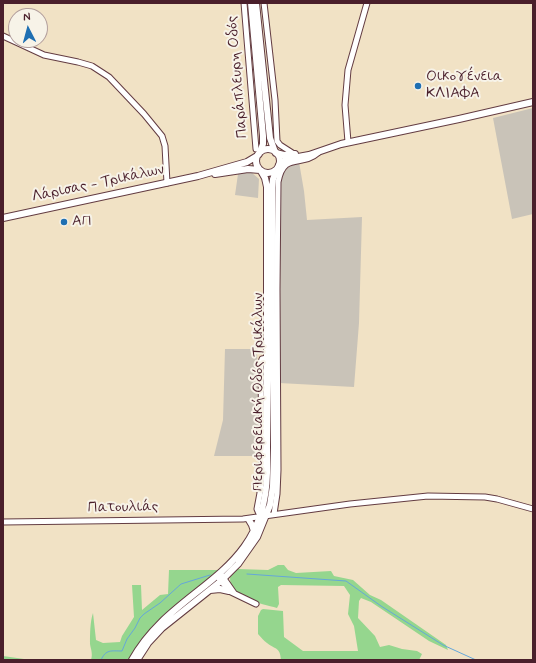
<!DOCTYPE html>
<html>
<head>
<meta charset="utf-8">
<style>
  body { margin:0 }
  #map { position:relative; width:536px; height:663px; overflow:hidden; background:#f1e2c5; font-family:Mynerve,sans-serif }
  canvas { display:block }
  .frame { position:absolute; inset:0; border:4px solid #4a1f2b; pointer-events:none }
  .north { position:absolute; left:8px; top:8px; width:40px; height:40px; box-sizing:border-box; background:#f7f3e8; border:1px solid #b29e9c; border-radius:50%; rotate:354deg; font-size:11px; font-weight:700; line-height:16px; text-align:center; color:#4a1f2b }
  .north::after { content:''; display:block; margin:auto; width:14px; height:18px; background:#1f6fb2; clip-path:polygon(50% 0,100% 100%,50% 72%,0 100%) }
</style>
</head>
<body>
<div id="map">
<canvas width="536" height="663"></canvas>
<div class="frame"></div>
<div class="north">N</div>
</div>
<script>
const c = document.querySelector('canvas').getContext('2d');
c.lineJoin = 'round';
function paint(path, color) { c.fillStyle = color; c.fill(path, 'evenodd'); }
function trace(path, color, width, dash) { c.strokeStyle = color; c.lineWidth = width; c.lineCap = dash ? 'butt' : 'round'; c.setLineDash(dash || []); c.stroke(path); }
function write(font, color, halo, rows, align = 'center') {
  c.font = font + ' Mynerve,sans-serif'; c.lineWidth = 4; c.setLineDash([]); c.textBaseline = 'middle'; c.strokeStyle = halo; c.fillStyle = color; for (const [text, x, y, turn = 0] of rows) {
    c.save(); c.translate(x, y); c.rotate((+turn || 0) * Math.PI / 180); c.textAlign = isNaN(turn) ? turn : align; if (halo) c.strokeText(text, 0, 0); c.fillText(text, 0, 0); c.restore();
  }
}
paint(new Path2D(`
  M533,108v106l-21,5 -19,-101z
  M299,162l5,29 3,29 55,-3 -3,106 -5,64 -75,-4v-200l6,-17z
  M251,172l8,7 -1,19 -23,-3 3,-21z
  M225,349h32l1,39v68h-44l9,-36z`), '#c9c3b8');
paint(new Path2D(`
  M278,565h6l4,5 8,3 35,-2 3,5 19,4 17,15 11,5 65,45 2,5 -19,-9 -58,-39 -10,-4 -2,3 -1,17 17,18 5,11 9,-2 13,4 15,2 5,3 -3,6h-138c-1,-13 -5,-10 -14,-17 -3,-2 -6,-6 -9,-9v-18l3,-6 2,-1 20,2 1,26 19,14h55l-4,-25 -6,-12 2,-19 -6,-9 -63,-1 -3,2 1,17 -2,4c-16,-5 -48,-9 -47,-31l8,-8 30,1z
  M169,570h52c-34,27 -70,52 -92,90h-38c2,-6 0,-10 -1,-16 0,-10 0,-22 3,-31l3,27 7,3 17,-1 2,-6 12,-19 -2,-32h9l1,25 18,-15 8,-1z
  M3,656l28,4h-28z`), '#95d68e');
trace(new Path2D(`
  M247,574l99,7 35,25 62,39 33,15
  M101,660c5,-11 10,-9 21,-9l5,-12 8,-11 5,-10 4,-4 16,-11 21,-19 29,-9`), '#65a7d9', 1);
const minor = new Path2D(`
  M244,3l12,146
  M264,3l11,97 2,41 3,4 14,9
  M3,36l41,19 34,7 14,4 17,11 35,37 18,22 3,10 2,37
  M348,142l-3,-37 3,-35 19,-67
  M274,514l3,-20 1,-24 -1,-181 1,-107c6,-31 23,-14 40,-29
  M260,516l-3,-7 3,-16 2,-19 -1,-112 1,-3 5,-1
  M3,522l240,-3 107,-15 78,-8 57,1 12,2 36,10
  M220,573l14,20
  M217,576l12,15 27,13`);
const major = new Path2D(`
  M251,3l12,133v8l-4,10
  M256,3l14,135 5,14
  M256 161a12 12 0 1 1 24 0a12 12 0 1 1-24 0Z
  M276,153l8,2 11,-1
  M279,165l8,-6 22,-4 32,-11 118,-25 74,-17
  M215,174l33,-5 12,1
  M3,218l195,-42 49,-14 10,-6
  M249,520l3,5 2,6
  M210,590l10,-1 9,2
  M132,660c42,-76 133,-81 135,-187v-286l-2,-9 -4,-7
  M137,660l11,-17 14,-15 59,-47 17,-17 19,-27 13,-32 3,-19 1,-39 -2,-133v-126l1,-9 5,-11`);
trace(minor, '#633c42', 7);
trace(major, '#633c42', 8);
trace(minor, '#fff', 5);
trace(major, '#fff', 6);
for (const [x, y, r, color] of [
  [418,86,4,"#1f6fb2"],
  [64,222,4,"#1f6fb2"]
]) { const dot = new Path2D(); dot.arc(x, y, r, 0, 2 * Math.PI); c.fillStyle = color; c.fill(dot); trace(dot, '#f7f3e8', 1.5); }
write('15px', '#4a1f2b', '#f7f3e8', [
  ["Παράπλευρη Οδός",238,77,-95],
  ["Λάρισας - Τρικάλων",98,184,-12],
  ["Περιφερειακή Οδός Τρικάλων",259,392,-90],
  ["Πατουλιάς",123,508,-1]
]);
write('15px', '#4a1f2b', '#f7f3e8', [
  ["Οικογένεια",426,77],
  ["ΚΛΙΑΦΑ",426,94],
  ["ΑΠ",72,222]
], 'left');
</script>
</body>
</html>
